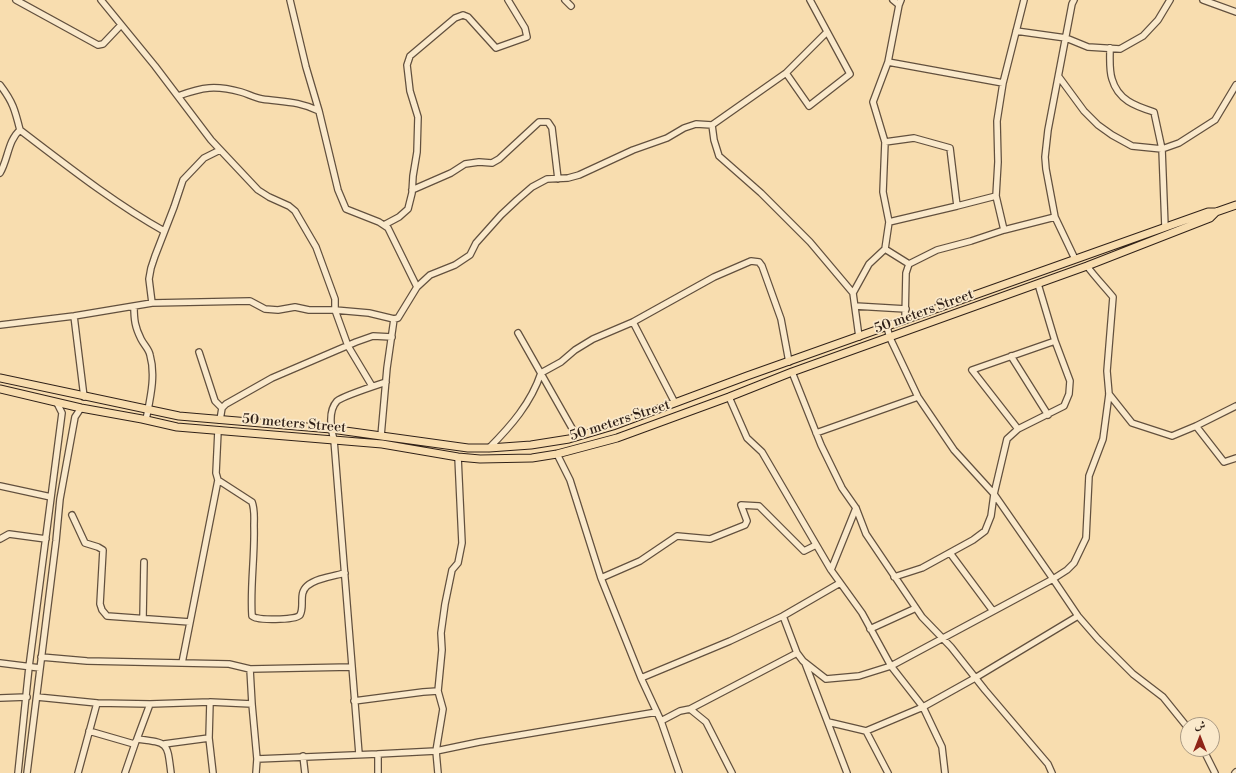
<!DOCTYPE html>
<html>
<head>
<meta charset="utf-8">
<style>
  body { margin:0 }
  #map { position:relative; width:1236px; height:773px; overflow:hidden; background:#f8ddaf; font-family:"Libre Bodoni",Amiri,serif }
  canvas { display:block }
  .north { position:absolute; left:1180px; top:717px; width:40px; height:40px; box-sizing:border-box; background:#fae9cb; border:1px solid #a99983; border-radius:50%; rotate:0deg; font-size:11px; font-weight:700; line-height:16px; text-align:center; color:#302118 }
  .north::after { content:''; display:block; margin:auto; width:14px; height:18px; background:#8f2418; clip-path:polygon(50% 0,100% 100%,50% 72%,0 100%) }
</style>
</head>
<body>
<div id="map">
<canvas width="1236" height="773"></canvas>
<div class="north">ش</div>
</div>
<script>
const c = document.querySelector('canvas').getContext('2d');
c.lineJoin = 'round';
function trace(path, color, width, dash) { c.strokeStyle = color; c.lineWidth = width; c.lineCap = dash ? 'butt' : 'round'; c.setLineDash(dash || []); c.stroke(path); }
function write(font, color, halo, rows, align = 'center') {
  c.font = font + ' "Libre Bodoni",serif'; c.lineWidth = 3.5; c.setLineDash([]); c.textBaseline = 'middle'; c.strokeStyle = halo; c.fillStyle = color; for (const [text, x, y, turn = 0] of rows) {
    c.save(); c.translate(x, y); c.rotate((+turn || 0) * Math.PI / 180); c.textAlign = isNaN(turn) ? turn : align; if (halo) c.strokeText(text, 0, 0); c.fillText(text, 0, 0); c.restore();
  }
}
const minor = new Path2D(`
  M16,0l82,45 5,-1 18,-19
  M101,0l54,66 56,74 47,50 11,7 20,9 6,5 21,36 19,52v11l13,36 24,40
  M290,0l16,67 13,44
  M565,0l6,6
  M810,0l40,74 -41,32 -23,-33 41,-41
  M893,0l6,5 2,-5
  M1074,0l-2,4 -24,126 -3,27 1,12 9,48 20,42
  M1203,0l33,12
  M1016,31l50,7 22,9 32,2 23,-13 15,-16 12,-20
  M1110,48c0,10 -1,22 2,31 6,21 23,27 42,33l8,37 3,78
  M888,62l115,21
  M786,73l-74,52 2,15 5,16 42,37 49,49 43,51
  M1059,77l25,34 14,14 14,10 20,11 30,3 17,-6 36,-23 21,-35
  M0,85c13,17 15,25 20,45
  M178,96c25,-9 37,-11 63,-4 7,2 14,6 21,7 21,3 37,2 57,12l19,79 8,19 33,13 9,6 29,59
  M885,142l-12,-40 15,-40 11,-57
  M0,173c8,-13 8,-33 20,-43 46,35 94,73 144,101
  M412,190l39,-17 14,-9 14,-2 13,1 7,-4 40,-37h9l4,6 6,51
  M957,206l39,-10
  M384,225l15,-8 9,-8 4,-16 1,-17 4,-24 1,-35 -8,-26 -3,-26 3,-9 45,-38 8,-3 5,2 28,31 31,-11 -2,-9 -17,-28
  M1004,230l-8,-34 2,-34 -1,-41 6,-38 21,-83
  M885,249l24,15
  M152,303l-3,-24 2,-11 4,-12 19,-49 9,-27 21,-22 16,-8
  M134,306c0,14 1,21 7,33 3,6 8,10 9,16 6,21 0,44 -4,65
  M855,306l51,3
  M74,316l10,81
  M905,320l1,-47 3,-9 28,-14 34,-9 33,-11 51,-13
  M633,322l42,81
  M0,325l74,-9 78,-13 98,-2 15,8 13,1 17,-3 14,3h26l34,3 25,6 4,-1 19,-31 13,-12 25,-10 15,-10 6,-12 25,-28 16,-15 15,-13 15,-8 21,-1 11,-3 54,-25 34,-12 17,-10 12,-4 16,1
  M887,327l3,11 28,59 36,53 40,44 59,85 14,-9 7,-7 12,-25 3,-62 14,-37 6,-45 -2,-23 6,-74c-9,-11 -18,-20 -26,-31
  M518,333l59,104
  M859,337l-6,-44 16,-29 16,-15 4,-27 -6,-30 2,-50 29,-4 36,10 7,58 -68,16
  M199,352l16,49 7,7
  M1011,356l37,59
  M792,372l29,73 21,43 14,20 10,26 56,83 29,30 34,43 63,74 4,9
  M1109,394l23,29 40,13 24,-10 40,-20
  M729,397l18,41 15,14 69,118
  M220,420l2,-12 4,-4 46,-26 84,-36 17,-6 19,1
  M1196,426l28,36 12,-4
  M1018,429l-46,-59 83,-29
  M218,431l-2,42 2,7 34,22c3,8 2,16 2,24 1,30 -4,60 -2,90 2,1 3,2 5,2 7,2 40,2 43,-3 5,-9 -2,-21 7,-29 9,-8 27,-10 38,-13
  M816,433l102,-36
  M381,436l6,-68 7,-49
  M489,448c22,-22 42,-45 52,-75l20,-11 14,-12 18,-11 40,-17 81,-45 37,-16 8,1 3,4 19,53 8,43
  M557,454l13,26 31,98 39,-17 37,-25 33,3 35,-14 2,-4 -6,-16 18,1 45,45 12,-6
  M0,486l51,11
  M72,515l13,28 13,4 5,3 -3,54 2,6 5,6 83,6
  M0,539l9,-5 37,5
  M950,553l43,58
  M894,577l28,-9 51,-28 12,-9 6,-15 3,-22 13,-55 11,-10 46,-23 5,-12 1,-13 -15,-40 -17,-57
  M601,578l40,100
  M783,616l57,-33
  M143,618l1,-56
  M870,629l46,-21
  M41,657l46,4 142,3 21,5 2,35
  M0,663l40,5
  M182,663l36,-183
  M805,663l42,110
  M250,669l102,-2
  M438,691l5,18 -7,42 43,-9 178,-30
  M37,697l60,6
  M0,698l27,-1
  M354,701l69,-9 15,-1 4,-41 -1,-17 4,-29 7,-34 6,-7 4,-20 -4,-86
  M210,702l42,2 5,55 -1,14
  M150,704l60,-2 -1,36 -45,6
  M690,709l107,-56
  M661,721l-20,-43 89,-37 53,-25 14,37 6,8 23,18 33,-3 32,-10 -29,-53 -31,-43 25,-62
  M828,722l38,9 22,42
  M89,731l45,13
  M866,731l57,-24 -32,-41 162,-87 25,37 20,23 35,35 30,23 25,31
  M209,738l4,35
  M1203,749l12,24
  M359,754l-25,-314c-3,-11 -6,-29 3,-39 6,-5 40,-16 49,-19
  M378,754l58,-3 2,22
  M303,756l2,17
  M257,759l121,-5v19
  M18,773l11,-106 33,-254 -5,-10
  M27,773l29,-232 4,-42 15,-82 6,-9
  M78,773l19,-70 53,1 -13,35c32,4 30,3 34,34
  M125,773l11,-32
  M679,773l-18,-52 19,-10 10,-2 16,13 26,51
  M945,773l-3,-26 -19,-40 52,-29 103,-62
  M1235,773l1,-1`);
const major = new Path2D(`
  M0,378l179,38 152,13 137,19h21l42,-3 38,-6 44,-13 134,-50 461,-164h8l20,-7
  M0,389l81,19 61,11 35,8 205,17 76,13 22,2 52,-1 25,-4 60,-16 112,-41 63,-25 295,-106 123,-48 6,-6`);
trace(minor, '#62503e', 8);
trace(major, '#302118', 9);
trace(minor, '#fae9cb', 5.5);
trace(major, '#f8ddaf', 7);
write('14px', '#302118', '#fae9cb', [
  ["50 meters Street",924,312,-20],
  ["50 meters Street",620,421,-18],
  ["50 meters Street",294,424,5]
]);
</script>
</body>
</html>
